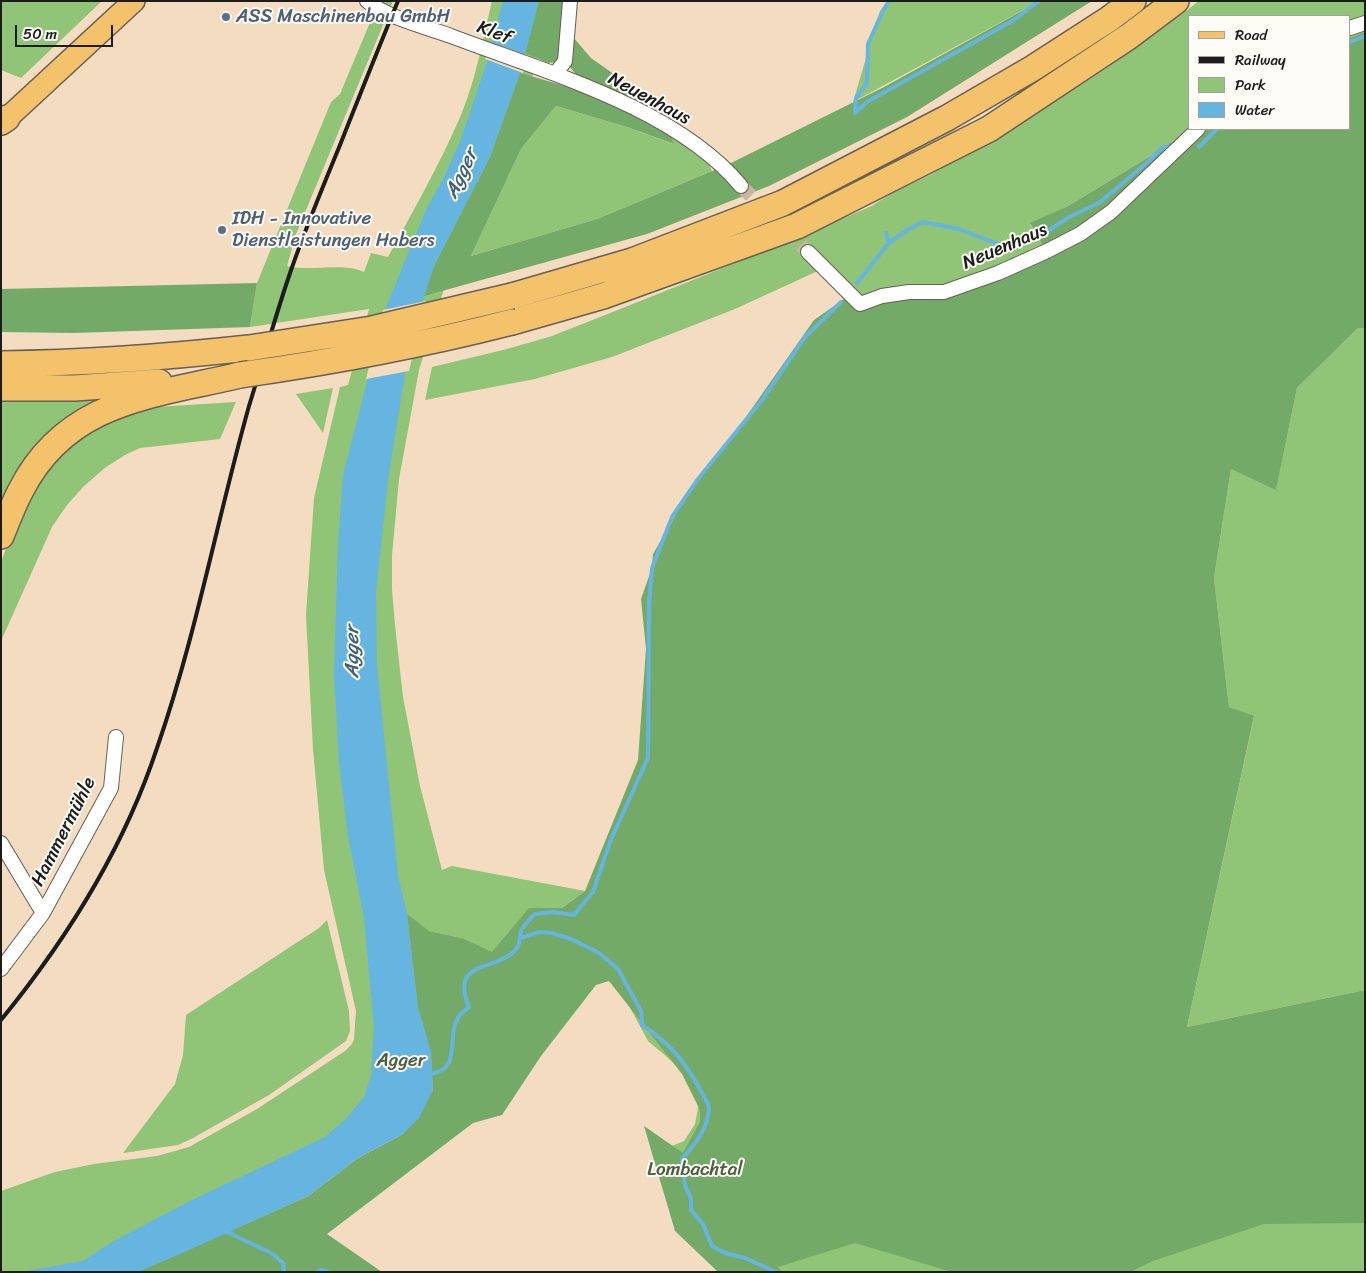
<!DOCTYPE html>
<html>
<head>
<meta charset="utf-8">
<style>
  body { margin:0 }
  #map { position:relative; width:1366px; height:1273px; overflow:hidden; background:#f4dcc1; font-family:Sriracha,sans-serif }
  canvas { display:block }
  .frame { position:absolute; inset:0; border:2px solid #1c1c1c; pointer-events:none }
  .legend { position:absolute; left:1188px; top:15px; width:162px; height:115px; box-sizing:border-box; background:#fdfcf7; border:1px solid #a3a29f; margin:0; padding:6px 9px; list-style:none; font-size:15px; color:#1c1c1c }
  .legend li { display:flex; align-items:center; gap:10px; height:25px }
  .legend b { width:25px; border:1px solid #a3a29f }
  .scale { position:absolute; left:15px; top:25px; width:98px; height:22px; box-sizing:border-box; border:2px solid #1c1c1c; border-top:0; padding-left:6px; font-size:15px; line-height:18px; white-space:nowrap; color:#1c1c1c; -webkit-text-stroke:4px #fdfcf7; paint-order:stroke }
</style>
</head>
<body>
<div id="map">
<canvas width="1366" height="1273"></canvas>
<div class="frame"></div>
<ul class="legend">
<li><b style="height:6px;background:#f3c26a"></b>Road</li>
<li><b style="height:6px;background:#1c1c1c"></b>Railway</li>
<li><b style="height:14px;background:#90c476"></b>Park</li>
<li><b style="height:14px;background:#66b4e0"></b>Water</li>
</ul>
<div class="scale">50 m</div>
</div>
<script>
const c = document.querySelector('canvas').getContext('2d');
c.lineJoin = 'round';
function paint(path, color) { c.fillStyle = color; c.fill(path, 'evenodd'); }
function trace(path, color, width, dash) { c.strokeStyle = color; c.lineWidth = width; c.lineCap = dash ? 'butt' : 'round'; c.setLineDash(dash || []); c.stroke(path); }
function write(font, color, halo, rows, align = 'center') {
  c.font = font + ' Sriracha,sans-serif'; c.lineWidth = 4; c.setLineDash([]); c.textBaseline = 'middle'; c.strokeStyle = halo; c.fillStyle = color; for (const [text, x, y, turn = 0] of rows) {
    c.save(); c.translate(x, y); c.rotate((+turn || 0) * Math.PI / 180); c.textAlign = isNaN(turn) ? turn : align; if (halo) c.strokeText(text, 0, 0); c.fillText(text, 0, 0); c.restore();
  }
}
paint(new Path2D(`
  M1,1h101l-81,77 -20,-8z
  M379,1h14l-97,233 -9,32c25,6 55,-4 77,6l7,-19 17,4c25,-46 52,-93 73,-142 15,-36 22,-76 31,-114h60l-19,74 -89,214 -25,81 -20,109 -7,76v35l3,35 8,72 17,89 22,84 10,-4 133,25 -23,17h-33l21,1 318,327 183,36h-311l-67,-75 -21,-43 32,-13 11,-17 3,-16 -2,-15 -15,-24 -33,-28 -20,-37 -23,-28 -165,104 -20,21 -277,171h-142v-81l54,-19 39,-8 63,-8 32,-9 68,-38 88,-58 7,-7 2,-5 2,-28 -32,-141 -11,-121 -7,-134 8,-117 26,-111 8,-2 21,-76 -119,18 7,-44 74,-181 9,-8zM429,931l33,7 -26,102z
  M887,1h153l-187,101 27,-91z
  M1199,1h166v31l-15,6v-22h-160v113h5l-127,77 -38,18 14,24 -100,41 -83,10 -41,-29 -85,39 -123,48 -77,22 -110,21 7,-33 71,-17 46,-13 36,-14 178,-71 109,-46c18,-13 40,-22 60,-32 24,-14 48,-28 72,-42 68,-39 133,-83 195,-131z
  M556,106l71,21 46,17 -4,-12 38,28 5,11 -115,48 -126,37 50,-107z
  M1358,328h7v662l-178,37 67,-310 -25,-10 -15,-129 17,-109 45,20 21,-101z
  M333,388l-10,45 -27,-39z
  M114,400l-10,4 -103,115v-117z
  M236,402l-16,37 -80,9 -15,7 -19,12 -22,19 -17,19 -15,22 -51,114v-79l13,-34 25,-50 44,-45 57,-25z
  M327,920l22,91 1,20 -4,10 -77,54 -76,43 -15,7 -55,8 52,-69 8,-29 3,-40 133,-87z
  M1365,1219v53h-251l147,-51z`), '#90c476');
paint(new Path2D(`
  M539,1h27l-4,55 -5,6 -9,1 -23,-10z
  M1040,1h52l-185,116 -138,69 -122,48 -223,62 10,-30 56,-109 30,-84 45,13 39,15 65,31 5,12 -47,-17 -71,-21 -35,43 -50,107 126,-37 132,-55 155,-77z
  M1365,32v296h-7l-61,60 -21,102 -45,-21 -17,109 15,129 25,9 -67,311 178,-37v233l-101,1 -111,37 -23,11h-178l-97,-29 -77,24 4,5 -65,-1 -42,-40 -31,-105 39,27 17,-31v-12l-18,-36 -73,-93 -13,4 -55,71 -39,59 -29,8 -146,111 55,38h-244l170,-76 50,-38 45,-24 30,-44 -2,-38 -13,-44 -11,-94 22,17 33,7 30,14 37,-44h33l23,-17 53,-131 8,-111 -5,-50 11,-31 1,-14 42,-72 46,-58 73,-104 30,-21 13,12 27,-12 61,-3 99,-48 -14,-25 38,-17 127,-77h155v-91z
  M573,37l18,21 71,50 -5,8 -80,-40 -7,-9v-17z
  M257,283l-7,44 -176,6 -73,-1v-43z`), '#74aa67');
paint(new Path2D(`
  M503,1h36l-19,72 -30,84 -56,109 -10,30 -19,78 -17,106 -12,112 1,73 21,211 9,38 11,94 13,44 2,38 -14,28 -16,16 -45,24 -50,38 -112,51 -58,25h-117l62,-11 31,-20 76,-40 135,-64 21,-18 18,-22 7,-21 3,-48 -10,-110 -16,-82 -9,-74 -5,-87 4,-130 5,-70 44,-170 39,-95 19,-35 16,-36 26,-77z`), '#66b4e0');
paint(new Path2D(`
  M490,42l37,14 -4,17 -38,-14z
  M426,301l-17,70 -43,8 17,-69z`), '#f4dcc1');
trace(new Path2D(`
  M1350,42l15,-6
  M855,113l12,-11 147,-82 25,-19
  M855,113l1,-15 11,-15 1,-39 13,-29 8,-14
  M1199,147l18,-18
  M889,243l20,-14 14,-7 36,7 44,17 42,-13 24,-16 30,-14 50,-42 13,-13 12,-4
  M857,283l32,-40 -3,-10
  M521,938l18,-6 13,1 19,6 28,14 19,16 23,42 1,14c28,18 43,37 59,66 2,5 8,12 8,17 -1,21 -14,36 -27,51l3,27 6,12v12l12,14 9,22 13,7 20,5 31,14
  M428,1074c37,-3 16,-39 32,-59 2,-3 6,-5 9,-8 -21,-49 31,-35 48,-59 4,-6 2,-14 5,-19 3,-5 9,-11 13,-15l19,-2 20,3 19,-23 17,-50 38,-84 1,-154 3,-36 20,-51 26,-38 64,-79 43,-63 36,-35
  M223,1230l50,24 10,9 1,9
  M318,1272l2,-2 8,2`), '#66b4e0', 4);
trace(new Path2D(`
  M741,186l67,66`), '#c9b6a0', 14, [14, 7]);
const minor = new Path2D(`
  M367,1c19,16 59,26 84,35 94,36 224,71 290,150
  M1350,28l15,-5
  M555,74l10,-13 5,-60
  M808,252l52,52 22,-8 27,-4h35l54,-19 49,-22 33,-17 31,-22 87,-83
  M1,843l42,70
  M1,969l42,-56 68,-125 5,-51`);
const primary = new Path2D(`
  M1,124l133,-123`);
const motorway = new Path2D(`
  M1,122l6,-4
  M512,296l120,-35 151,-58 164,-85 86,-50 76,-49 24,-18
  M512,322l91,-26 194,-70 192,-97 139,-92 48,-36
  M1,364c83,-1 166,-7 248,-16
  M1,388h74l84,-6
  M1,536c6,-15 12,-31 20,-46 46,-90 131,-94 219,-115`);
trace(minor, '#685f56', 16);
trace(primary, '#685f56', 24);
trace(motorway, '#685f56', 28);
trace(minor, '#fff', 14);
trace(primary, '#f3c26a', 21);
trace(motorway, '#f3c26a', 25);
trace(new Path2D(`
  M1,1020c66,-81 123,-172 156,-272 39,-112 60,-228 92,-342 13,-42 25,-85 39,-127 15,-45 34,-90 52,-134 19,-48 38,-96 58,-144`), '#1c1c1c', 4);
const motorwayBridge = new Path2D(`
  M249,348l123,-19 140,-33
  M240,375c92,-13 182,-30 272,-53`);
trace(motorwayBridge, '#685f56', 28, []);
trace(motorwayBridge, '#f3c26a', 25);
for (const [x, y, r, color] of [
  [226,17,5,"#5c6f8a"],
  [222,230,5,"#5c6f8a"]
]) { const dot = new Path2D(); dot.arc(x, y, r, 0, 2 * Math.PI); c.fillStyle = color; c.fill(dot); trace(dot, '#fdfcf7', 2); }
write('19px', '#4e5e75', '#fdfcf7', [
  ["ASS Maschinenbau GmbH",236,17],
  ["IDH - Innovative",232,219],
  ["Dienstleistungen Habers",232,241]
], 'left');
write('19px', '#1c1c1c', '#fdfcf7', [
  ["Klef",494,33,21],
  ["Neuenhaus",649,99,28],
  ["Neuenhaus",1005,247,-23],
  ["Hammermühle",64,832,-63]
]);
write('19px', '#4a5f40', '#fdfcf7', [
  ["Agger",401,1061],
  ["Lombachtal",695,1170]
]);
write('italic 20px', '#3d6074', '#fdfcf7', [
  ["Agger",462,174,-65],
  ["Agger",353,652,-90]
]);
</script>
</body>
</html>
